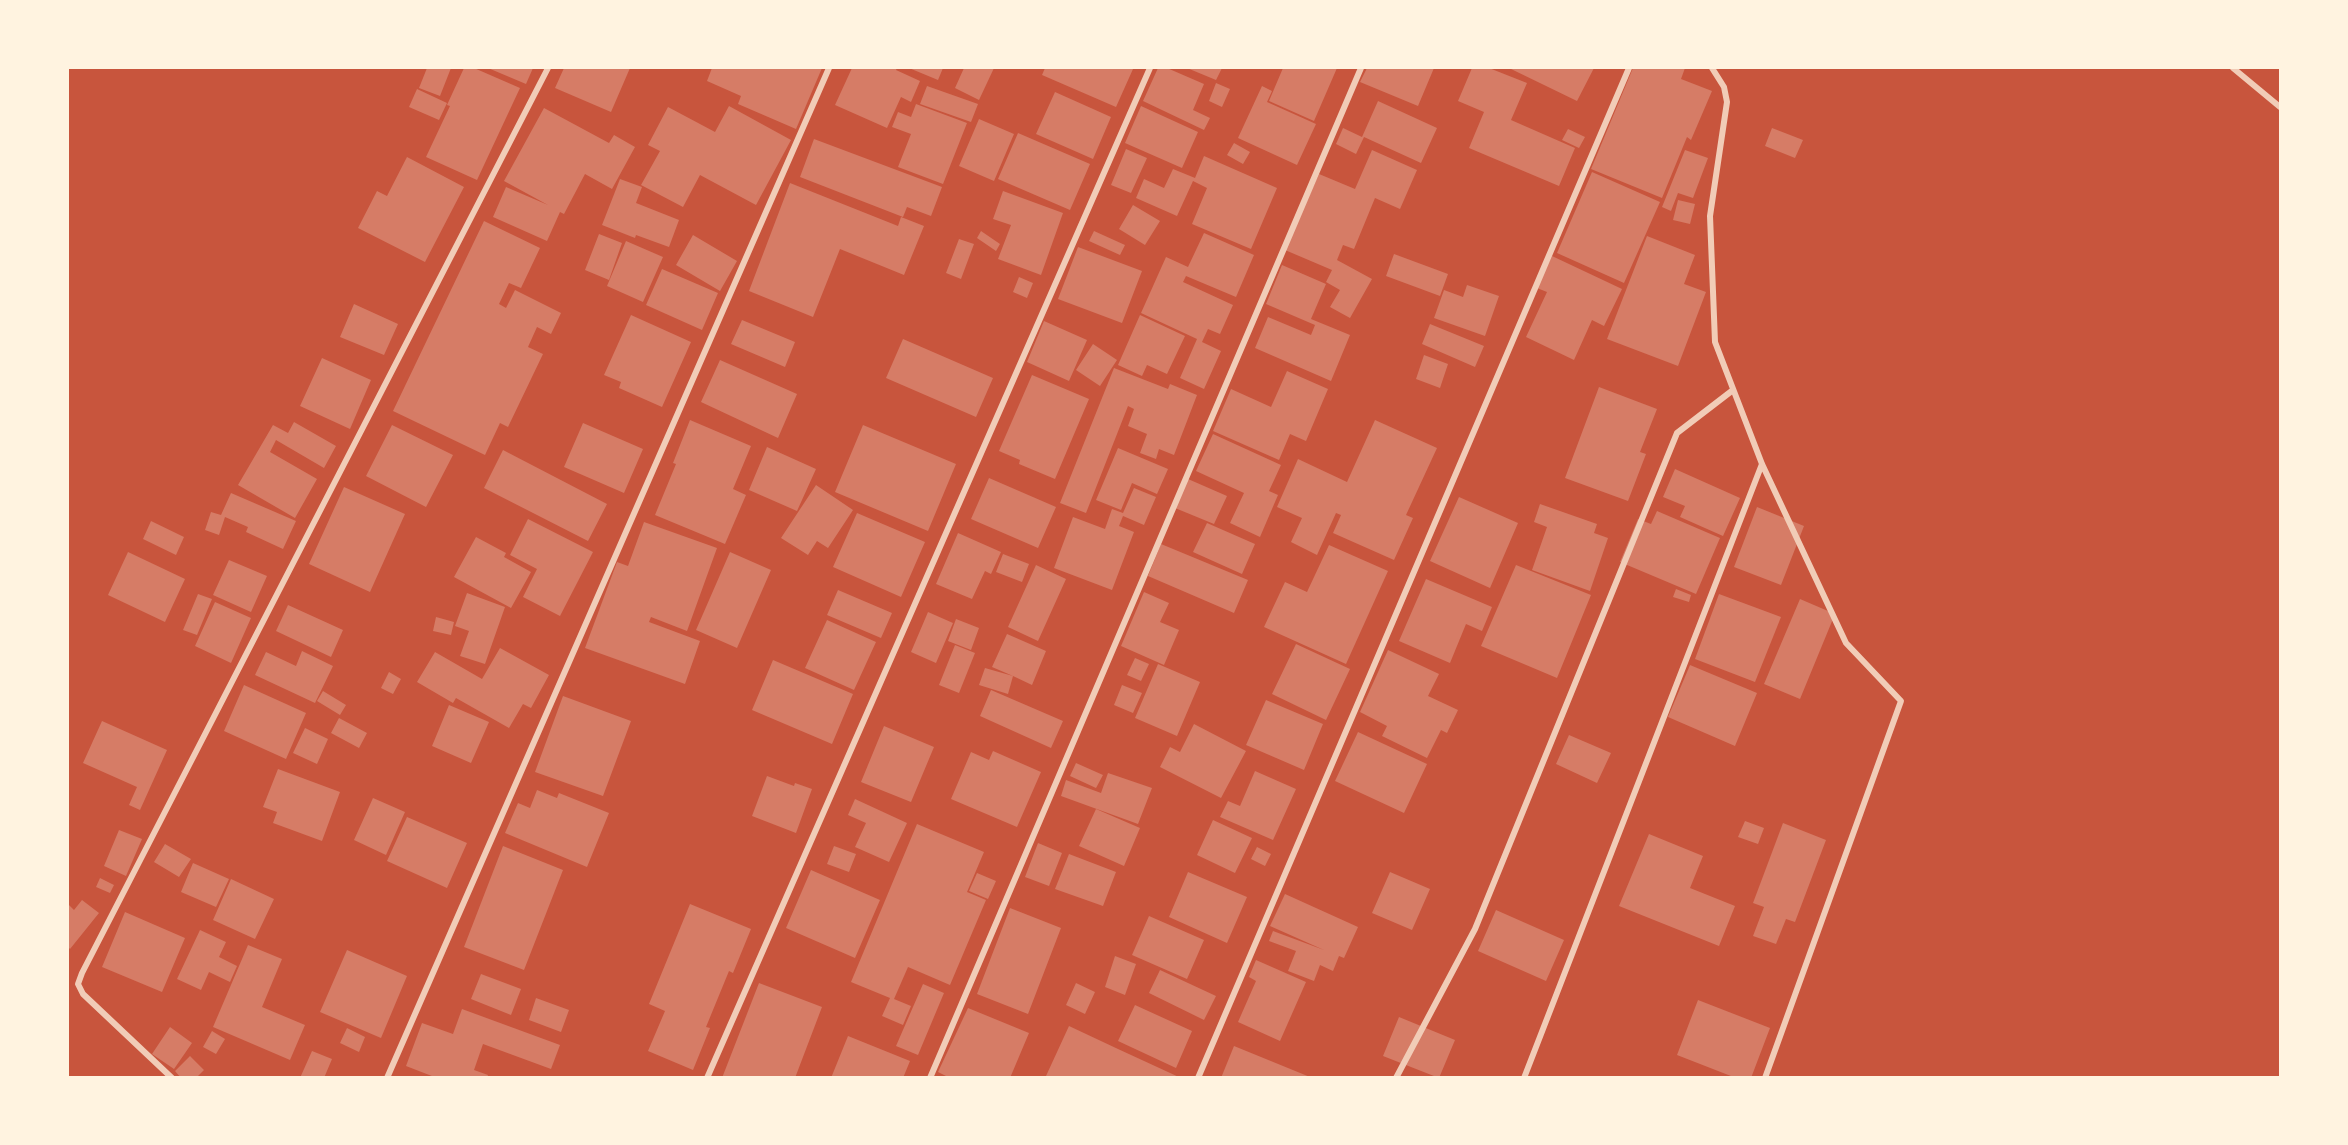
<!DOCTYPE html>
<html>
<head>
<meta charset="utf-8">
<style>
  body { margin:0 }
  #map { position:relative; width:2348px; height:1145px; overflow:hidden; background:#c8553d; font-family:"Nunito Sans",sans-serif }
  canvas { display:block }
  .frame { position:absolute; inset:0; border:69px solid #fff3e0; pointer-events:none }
</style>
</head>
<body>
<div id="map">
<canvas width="2348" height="1145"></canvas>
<div class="frame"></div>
</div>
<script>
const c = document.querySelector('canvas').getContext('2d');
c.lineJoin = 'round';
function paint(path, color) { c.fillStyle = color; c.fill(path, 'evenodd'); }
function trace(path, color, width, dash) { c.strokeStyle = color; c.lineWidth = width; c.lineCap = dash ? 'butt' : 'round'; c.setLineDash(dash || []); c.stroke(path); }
paint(new Path2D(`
  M427,68h24l-11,28 -21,-8z
  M464,68h10l46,20 -43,92 -51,-23 24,-51 -3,-1z
  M488,68h45l-7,16z
  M564,68h66l-19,44 -56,-24z
  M712,68h110l-26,61 -58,-25 3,-8 -34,-15z
  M852,68h45l-1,2 24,11 -9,21 -10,-5 -14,31 -52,-23z
  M909,68h34l-5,12z
  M964,68h30l-15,32 -24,-12z
  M1045,68h84l4,1 -17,38 -74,-32z
  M1158,68h9l37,16 -11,26 17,8 -6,12 -61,-29z
  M1187,68h35l-6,12z
  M1283,68h54l-23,53 -45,-20z
  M1367,68h67l-16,38 -58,-24z
  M1472,68h17l38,15 -16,37 64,28 -16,38 -90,-38 15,-36 -26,-11z
  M1509,68h85l-17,33z
  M1633,68h52l-4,11 31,12 -21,49 -4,-3 -25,61 -71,-29z
  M1216,83l14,6 -8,18 -13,-6z
  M927,86l51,18 -7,18 -51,-18z
  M1262,86l10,5 -5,11 49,22 -19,41 -59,-27z
  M417,89l30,14 -8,17 -30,-13z
  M1055,92l56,25 -18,42 -57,-25z
  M1378,101l59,27 -16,35 -57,-26 -8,17 -20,-10 7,-16 19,9z
  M916,104l51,19 -24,61 -45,-17 13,-33 -19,-7 6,-15 13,5z
  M729,106l62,34 -35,65 -56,-30 -17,32 -42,-22 19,-34 -12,-6 20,-38 47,25z
  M1141,106l57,26 -16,36 -57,-25z
  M544,108l65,35 5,-8 21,12 -23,42 -27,-15 -21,40 -4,-2 -13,29 -54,-24 13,-30 42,18 -44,-24z
  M979,119l35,15 -20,47 -35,-15z
  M1772,128l31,12 -8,18 -30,-12z
  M1568,129l17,8 -6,11 -17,-8z
  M1018,133l72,31 -20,46 -72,-31z
  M814,139l128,48 -11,29 -24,-9 -4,10 -103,-40z
  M1234,143l16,9 -7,12 -16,-9z
  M1126,149l21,9 -16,35 -20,-8z
  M1372,150l45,20 -17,39 -25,-11 -21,51 -11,-4 -6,15 35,19 -22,39 -20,-11 10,-17 -14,-8 6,-12 -47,-20 34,-76 36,15z
  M1685,150l23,8 -15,40 -15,-5 -7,18 -9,-4z
  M1204,156l73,32 -26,61 -59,-25 15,-36 -14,-7 -16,35 -41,-18 8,-19 20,9 9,-19 22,9z
  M407,157l57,30 -39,75 -67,-34 19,-37 10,5z
  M1592,172l68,30 -36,81 -67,-30z
  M620,179l22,8 -6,16 43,17 -10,27 -33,-12 -1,3 -33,-13z
  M790,183l108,43 3,-9 23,9 -20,49 -64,-26 -27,68 -64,-26z
  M1003,191l60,22 -22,62 -43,-16 13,-34 -18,-6z
  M1678,200l17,4 -5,20 -17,-4z
  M1133,205l27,16 -15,24 -26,-16z
  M484,221l56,27 -19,40 -12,-5 -10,21 7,4 9,-18 46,23 -10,21 -14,-7 -9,20 15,7 -35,73 -8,-4 -15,32 -92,-44z
  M981,231l19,13 -4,7 -19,-13z
  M1094,231l31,14 -5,10 -31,-14z
  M1204,233l50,22 -18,42 -50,-21 -3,6 50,23 -13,29 -12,-5 -6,13 19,9 -17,38 -24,-11 17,-39 -56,-26 25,-56 22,10z
  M599,234l23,9 -13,37 -24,-10z
  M693,235l44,26 -17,30 -44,-26z
  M1647,236l48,19 -11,29 22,8 -28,74 -71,-27z
  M959,239l15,5 -13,35 -15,-6z
  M626,241l37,16 -20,45 -36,-16z
  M1078,247l64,24 -20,52 -64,-24z
  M1394,254l54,20 -8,22 -54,-20z
  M1552,256l70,33 -18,37 -12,-6 -18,40 -48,-23 21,-45 -10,-4z
  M1282,265l44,19 -15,35 39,16 -19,46 -76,-33 13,-31 43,18 4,-10 -49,-21z
  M662,269l56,24 -16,37 -56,-25z
  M1019,277l14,6 -6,15 -14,-6z
  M1467,285l32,11 -14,40 -51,-18 10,-28 19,7z
  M354,304l44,20 -14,31 -44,-18z
  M631,315l60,27 -29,65 -43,-19 2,-6 -17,-7z
  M1140,315l45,21 -18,38 -20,-9 -5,11 -24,-11z
  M742,320l53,22 -10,25 -54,-23z
  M1044,321l43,19 -18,41 -42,-19z
  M1430,324l54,22 -9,21 -53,-23z
  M903,339l90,39 -17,39 -90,-39z
  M1093,344l24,16 -17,26 -24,-16z
  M1424,355l24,9 -8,24 -24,-9z
  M322,358l49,22 -21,49 -50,-23z
  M720,360l77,34 -19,44 -77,-36z
  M1114,368l54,21 2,-5 27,11 -23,60 -15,-6 -3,10 -16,-6 7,-19 -19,-8 6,-17 -6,-3 -42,107 -26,-10z
  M1287,371l41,18 -22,52 -16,-7 -11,26 -66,-29 18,-42 40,18z
  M1032,375l57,24 -34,80 -36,-15 1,-4 -21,-9z
  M1599,387l58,22 -17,43 6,2 -18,47 -63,-23z
  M690,420l61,26 -18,43 13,6 -21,49 -70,-29 21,-51 -3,-1z
  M1375,420l62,28 -31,67 7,3 -19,42 -61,-27 8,-18 -5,-2 -19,42 -26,-13 11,-24 -25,-11 21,-48 49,23z
  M294,422l42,24 -12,22 -48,-28 -6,12 47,27 -22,39 -57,-33 35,-60 15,8z
  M583,423l60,26 -19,44 -60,-26z
  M392,425l61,30 -27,52 -60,-31z
  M863,425l93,39 -28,67 -93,-39z
  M1213,434l68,31 -12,26 9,4 -18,42 -30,-14 14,-30 -48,-22z
  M767,447l49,22 -19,42 -48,-21z
  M1118,448l50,21 -11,25 -25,-11 -11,27 -25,-10z
  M503,450l104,54 -19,37 -104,-53z
  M1675,469l65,29 -17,38 -43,-19 5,-11 -22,-9z
  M989,478l67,29 -18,41 -67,-29z
  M1188,479l39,17 -13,28 -39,-16z
  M816,485l37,25 -25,38 -11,-7 -9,14 -27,-17z
  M344,487l61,27 -35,78 -61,-28z
  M1134,488l22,9 -12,28 -21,-9 -4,10 15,6 -22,58 -58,-22 19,-51 32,12 7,-20 11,4z
  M231,493l65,28 -13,28 -37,-17 2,-5 -23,-10 -6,18 -14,-5 6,-18 10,3z
  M1459,497l59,26 -28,65 -60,-27z
  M1540,504l57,20 -3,9 14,5 -18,53 -58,-21 15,-43 -13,-5z
  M1757,507l47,19 -23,59 -47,-18z
  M1657,511l63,27 -24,56 -76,-32 18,-43 13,5z
  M857,513l68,29 -24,55 -68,-30z
  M528,519l65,33 -33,64 -37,-19 14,-28 -27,-14z
  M151,521l33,16 -8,18 -33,-16z
  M644,522l73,26 -30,83 -36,-14 -2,5 51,19 -15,43 -100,-36 32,-86 11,4z
  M1207,523l48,21 -13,30 -49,-22z
  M958,533l43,19 -10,22 -6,-3 -13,28 -36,-15z
  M476,537l30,16 -2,4 27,15 -20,36 -57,-31z
  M1161,544l87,36 -14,33 -86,-37z
  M1329,545l59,26 -42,93 -82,-37 21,-45 22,10z
  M128,552l57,27 -20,43 -57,-27z
  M730,552l41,18 -34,78 -41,-18z
  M1003,554l26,10 -7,18 -26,-10z
  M229,560l38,16 -16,36 -38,-17z
  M1036,565l30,14 -28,62 -30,-14z
  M1516,565l75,30 -34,83 -76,-32z
  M1426,579l66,28 -10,24 -16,-7 -16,39 -51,-22z
  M1676,589l15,6 -2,7 -16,-5z
  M838,590l54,23 -11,25 -54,-23z
  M1144,592l25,11 -9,19 19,8 -15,35 -43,-19z
  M467,593l38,14 -20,57 -25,-8 9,-25 -14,-5z
  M198,594l14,5 -15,36 -14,-5z
  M1719,594l62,23 -26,65 -60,-23z
  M1800,599l35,15 -35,85 -36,-15z
  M215,602l36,16 -20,45 -36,-17z
  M288,605l55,25 -12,27 -55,-26z
  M928,612l25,11 -17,40 -25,-11z
  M436,617l18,5 -3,13 -18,-4z
  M956,619l23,9 -8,22 -23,-9z
  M827,620l49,22 -22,48 -49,-22z
  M1007,634l39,17 -14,34 -19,-9 -5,18 -29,-9 6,-17 28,8 -21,-9z
  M1296,644l54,25 -24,51 -54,-26z
  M955,645l20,8 -16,40 -20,-8z
  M500,648l49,27 -18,33 -8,-4 -14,24 -53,-30 -3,5 -36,-21 18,-30 47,27z
  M1388,650l51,24 -11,22 30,14 -11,23 -6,-3 -14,28 -45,-22 5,-10 -27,-14z
  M302,651l31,15 -18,37 -60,-28 11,-23 30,14z
  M1135,658l14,6 -8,17 -14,-6z
  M773,660l80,34 -21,50 -80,-34z
  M1158,664l42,18 -23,54 -42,-18z
  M1690,665l67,28 -22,53 -67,-29z
  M389,672l12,7 -8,15 -12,-6z
  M244,685l62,28 -20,46 -62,-28z
  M1122,685l20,8 -9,20 -19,-8z
  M991,690l72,31 -12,27 -71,-32z
  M323,691l23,14 -6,10 -23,-14z
  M563,696l68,25 -28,75 -68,-24z
  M1266,700l57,24 -19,46 -58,-25z
  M449,705l40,17 -18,41 -39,-17z
  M339,718l28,15 -8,15 -28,-15z
  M102,721l65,29 -27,60 -11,-5 8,-18 -54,-24z
  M1194,724l52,27 -25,47 -61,-31 10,-20 10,5z
  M884,726l50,21 -23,55 -50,-20z
  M305,728l23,11 -11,25 -24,-11z
  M1358,732l69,32 -23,49 -69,-32z
  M1569,735l42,18 -14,30 -41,-19z
  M993,751l48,21 -24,55 -66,-28 20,-47 18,8z
  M1076,763l27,12 -7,13 -26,-12z
  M278,769l62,23 -18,49 -49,-18 4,-11 -14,-5z
  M1255,771l41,18 -23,51 -53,-23 8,-16 12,5z
  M1108,773l44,15 -14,36 -77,-28 5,-16 35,13z
  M767,776l27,10 1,-3 17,6 -16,44 -44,-17z
  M537,790l20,8 2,-5 50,20 -22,54 -82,-34 13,-30 12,5z
  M373,798l32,14 -19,43 -32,-15z
  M855,799l52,24 -18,39 -34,-15 11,-24 -18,-8z
  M1096,809l44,19 -16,38 -45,-20z
  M407,817l60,26 -20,45 -60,-27z
  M1213,820l39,18 -17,35 -38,-18z
  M1745,821l19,7 -6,16 -20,-7z
  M1783,823l43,17 -31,82 -9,-3 -10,25 -23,-8 11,-29 -11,-4z
  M917,824l67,28 -17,40 19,8 -36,85 -42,-18 -14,32 17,7 -8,19 -21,-9 8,-18 -39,-16z
  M119,830l23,9 -16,37 -22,-10z
  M1649,834l54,22 -13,32 45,18 -16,40 -100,-40z
  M1038,843l24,10 -13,33 -24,-9z
  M165,844l26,15 -12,18 -25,-15z
  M503,846l60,24 -39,100 -60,-23z
  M834,846l22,8 -7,18 -22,-8z
  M1257,847l14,7 -6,12 -14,-7z
  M1069,854l47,18 -13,34 -48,-17z
  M193,863l36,16 -13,28 -35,-15z
  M811,870l69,30 -25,58 -69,-30z
  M1188,872l59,25 -20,46 -58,-26z
  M1390,872l40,17 -18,41 -40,-17z
  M977,873l19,8 -8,18 -19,-8z
  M100,878l14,7 -4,8 -14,-6z
  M231,879l43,20 -19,40 -42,-19z
  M1285,894l73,33 -14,31 -5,-2 -6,15 -13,-6 -6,16 -26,-10 8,-20 -27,-10 4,-10 51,19 -54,-24z
  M82,900l17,13 -29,36 -2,-2v-43l6,6z
  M690,904l61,25 -18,44 -4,-2 -23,56 4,1 -17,42 -45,-19 17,-40 -16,-7z
  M1010,908l51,20 -33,86 -51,-20z
  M1496,910l68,30 -18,41 -68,-30z
  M125,912l60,26 -23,54 -60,-25z
  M1149,916l55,24 -17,39 -55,-24z
  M200,930l26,12 -7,15 18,9 -7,16 -21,-10 -8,18 -24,-11z
  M248,945l34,14 -20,48 43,18 -15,35 -77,-33z
  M347,950l60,26 -26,62 -61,-26z
  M1115,956l21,8 -11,31 -20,-8z
  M1256,960l50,22 -26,59 -42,-19 18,-41 -7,-4z
  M1160,970l56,26 -12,24 -55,-27z
  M481,974l40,15 -10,26 -40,-16z
  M759,983l63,24 -27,71h-73z
  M1076,983l19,9 -10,22 -19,-9z
  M923,984l21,9 -26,62 -22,-9z
  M536,998l33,12 -8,22 -32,-12z
  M1698,1000l72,28 -19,50h-15l-59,-23z
  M1135,1005l57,26 -16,37 -58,-27z
  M968,1008l61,25 -19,45h-60l-12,-6z
  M462,1009l98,36 -9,24 -68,-25 -9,26 14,5 -1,3h-50l-31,-12 16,-43 31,11z
  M1399,1017l56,23 -16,38 -56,-22z
  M1069,1026l49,23 63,29h-130l-5,-2z
  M170,1027l22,16 -18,26 -22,-15z
  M347,1028l18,9 -6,15 -19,-9z
  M212,1031l13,8 -9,15 -13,-7z
  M848,1036l62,25 -7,17h-72z
  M1234,1046l76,31v1h-89z
  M312,1051l20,8 -8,19h-24z
  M190,1056l14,14 -8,8h-15l-6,-7z`), '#d67c66');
trace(new Path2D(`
  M1712,68l12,19 3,15 -17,114 5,126 47,122 84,179 55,58 -136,377
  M2233,68l47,39
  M172,1078l-89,-84 -5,-10 4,-11 466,-905
  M387,1078l442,-1010
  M707,1078l443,-1010
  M930,1078l431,-1010
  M1198,1078l431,-1010
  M1396,1078l79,-149 202,-496 56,-43
  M1524,1078l238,-614`), '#f1ccb7', 6);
</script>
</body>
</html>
